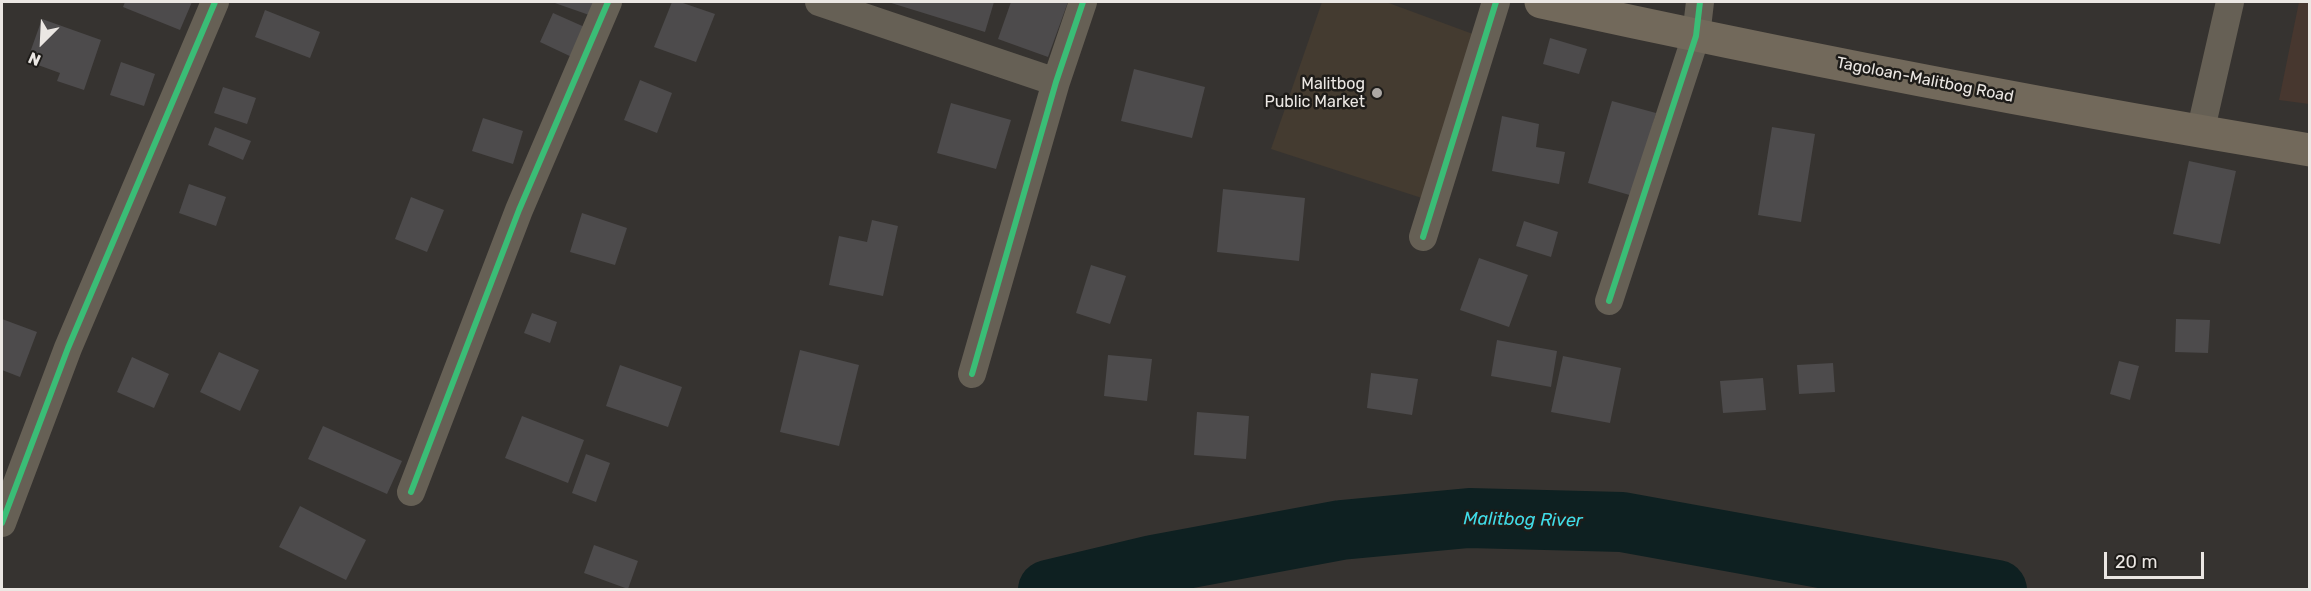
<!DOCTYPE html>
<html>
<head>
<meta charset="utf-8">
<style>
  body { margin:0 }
  #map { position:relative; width:2311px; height:591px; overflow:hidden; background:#363330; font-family:Rubik,sans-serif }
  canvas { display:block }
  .frame { position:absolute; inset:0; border:3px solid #ebe7e3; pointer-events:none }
  .north { position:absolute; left:12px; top:12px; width:60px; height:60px; -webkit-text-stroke:4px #1e1c19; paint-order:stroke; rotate:204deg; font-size:16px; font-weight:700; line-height:24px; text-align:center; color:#ebe7e3 }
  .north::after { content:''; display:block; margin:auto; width:21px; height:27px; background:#ebe7e3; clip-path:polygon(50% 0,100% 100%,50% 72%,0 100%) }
  .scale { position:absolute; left:2104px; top:552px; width:100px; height:27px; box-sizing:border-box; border:3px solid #ebe7e3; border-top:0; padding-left:8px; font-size:18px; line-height:21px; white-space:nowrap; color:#ebe7e3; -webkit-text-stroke:4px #1e1c19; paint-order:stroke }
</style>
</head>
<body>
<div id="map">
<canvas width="2311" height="591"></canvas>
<div class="frame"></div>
<div class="north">N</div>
<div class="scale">20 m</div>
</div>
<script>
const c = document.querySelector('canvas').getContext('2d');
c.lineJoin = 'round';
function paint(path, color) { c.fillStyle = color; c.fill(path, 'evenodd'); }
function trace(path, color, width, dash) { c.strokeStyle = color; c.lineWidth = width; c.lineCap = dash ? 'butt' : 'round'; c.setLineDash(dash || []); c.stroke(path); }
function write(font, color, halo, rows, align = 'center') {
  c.font = font + ' Rubik,sans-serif'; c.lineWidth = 5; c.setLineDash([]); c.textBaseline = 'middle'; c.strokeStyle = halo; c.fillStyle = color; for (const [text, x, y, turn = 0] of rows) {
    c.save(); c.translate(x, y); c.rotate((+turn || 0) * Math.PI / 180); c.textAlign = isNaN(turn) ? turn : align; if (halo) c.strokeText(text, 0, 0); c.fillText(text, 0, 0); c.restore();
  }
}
paint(new Path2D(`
  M1322,2h64l95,35 -50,164 -160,-52z`), '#443b30');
paint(new Path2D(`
  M2299,2h10v102l-30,-4z`), '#47372f');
trace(new Path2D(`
  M1048,590l105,-25 188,-35 128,-12 153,4 375,68`), '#0e2021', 60);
paint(new Path2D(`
  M125,2h67l-12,28 -57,-23z
  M552,2h46l-6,14z
  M672,2h8l35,12 -19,48 -42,-15z
  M888,2h106l-9,30z
  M1011,2h57l-20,55 -50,-18z
  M265,10l55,22 -10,26 -55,-21z
  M553,13l36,16 -13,30 -36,-17z
  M42,19l59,21 -17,50 -27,-9 3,-8 -33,-12z
  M1550,38l37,11 -8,25 -36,-10z
  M121,62l34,12 -11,32 -34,-11z
  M1134,69l71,18 -13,51 -71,-17z
  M640,80l32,13 -15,40 -33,-13z
  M223,87l33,11 -9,26 -33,-11z
  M1612,101l44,12 -23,83 -45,-13z
  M951,103l60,17 -15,49 -59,-16z
  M1502,116l37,8 -3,23 29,5 -6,32 -67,-13z
  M483,118l40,13 -10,33 -41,-13z
  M215,127l36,14 -8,19 -35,-15z
  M1772,127l43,7 -14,88 -43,-7z
  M2189,161l47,10 -16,73 -47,-10z
  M189,184l37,13 -10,29 -37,-13z
  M1223,189l82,9 -6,63 -82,-9z
  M411,197l33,13 -17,42 -32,-13z
  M582,213l45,15 -12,37 -45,-13z
  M872,220l26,6 -15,70 -54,-11 10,-49 28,6z
  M1524,221l34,11 -7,25 -35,-11z
  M1479,258l49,17 -19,52 -49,-17z
  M1091,265l35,11 -16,48 -34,-11z
  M532,313l25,9 -7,21 -26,-10z
  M2,319l35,13 -17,45 -18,-7z
  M2176,319l34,1 -2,33 -33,-1z
  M1497,340l60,11 -6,36 -60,-11z
  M800,350l59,15 -20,81 -59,-14z
  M219,352l40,18 -19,41 -40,-19z
  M1108,355l44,4 -5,42 -43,-5z
  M1563,356l58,12 -11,55 -59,-11z
  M132,357l37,17 -15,34 -37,-16z
  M2119,361l20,5 -9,34 -20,-6z
  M1833,363l2,29 -36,2 -2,-29z
  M620,365l62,22 -14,40 -62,-21z
  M1371,373l47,6 -6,36 -45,-7z
  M1763,378l3,32 -43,3 -3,-32z
  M1197,412l52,4 -3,43 -52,-4z
  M522,416l62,24 -16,43 -63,-25z
  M323,426l79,35 -15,33 -79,-35z
  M586,454l24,9 -14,39 -24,-9z
  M300,506l66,34 -20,40 -67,-33z
  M594,545l44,16 -10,28 -44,-16z`), '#4d4b4c');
trace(new Path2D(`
  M819,2l237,80
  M2200,133l30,-131
  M1423,237l73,-235
  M1609,301l87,-265 4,-34
  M972,374l84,-292 27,-80
  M411,492l108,-282 89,-208
  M2,523l66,-175 147,-346`), '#666055', 28);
trace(new Path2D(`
  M1541,2c255,56 511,105 769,148`), '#72695b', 33);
trace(new Path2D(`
  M1423,237l73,-235
  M1609,301l87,-265 4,-34
  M972,374l84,-292 27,-80
  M411,492l108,-282 89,-208
  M2,523l66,-175 147,-346`), '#3abd76', 6);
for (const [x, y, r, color] of [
  [1377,93,6,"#aca8a4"]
]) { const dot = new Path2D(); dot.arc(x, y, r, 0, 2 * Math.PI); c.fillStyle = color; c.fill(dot); trace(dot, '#1e1c19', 2); }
write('16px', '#ebe7e3', '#1e1c19', [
  ["Tagoloan-Malitbog Road",1925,80,11]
]);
write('16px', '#ebe7e3', '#1e1c19', [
  ["Malitbog",1365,84],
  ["Public Market",1365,102]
], 'right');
write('italic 18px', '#40dbe6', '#1e1c19', [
  ["Malitbog River",1523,520,1]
]);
</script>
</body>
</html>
